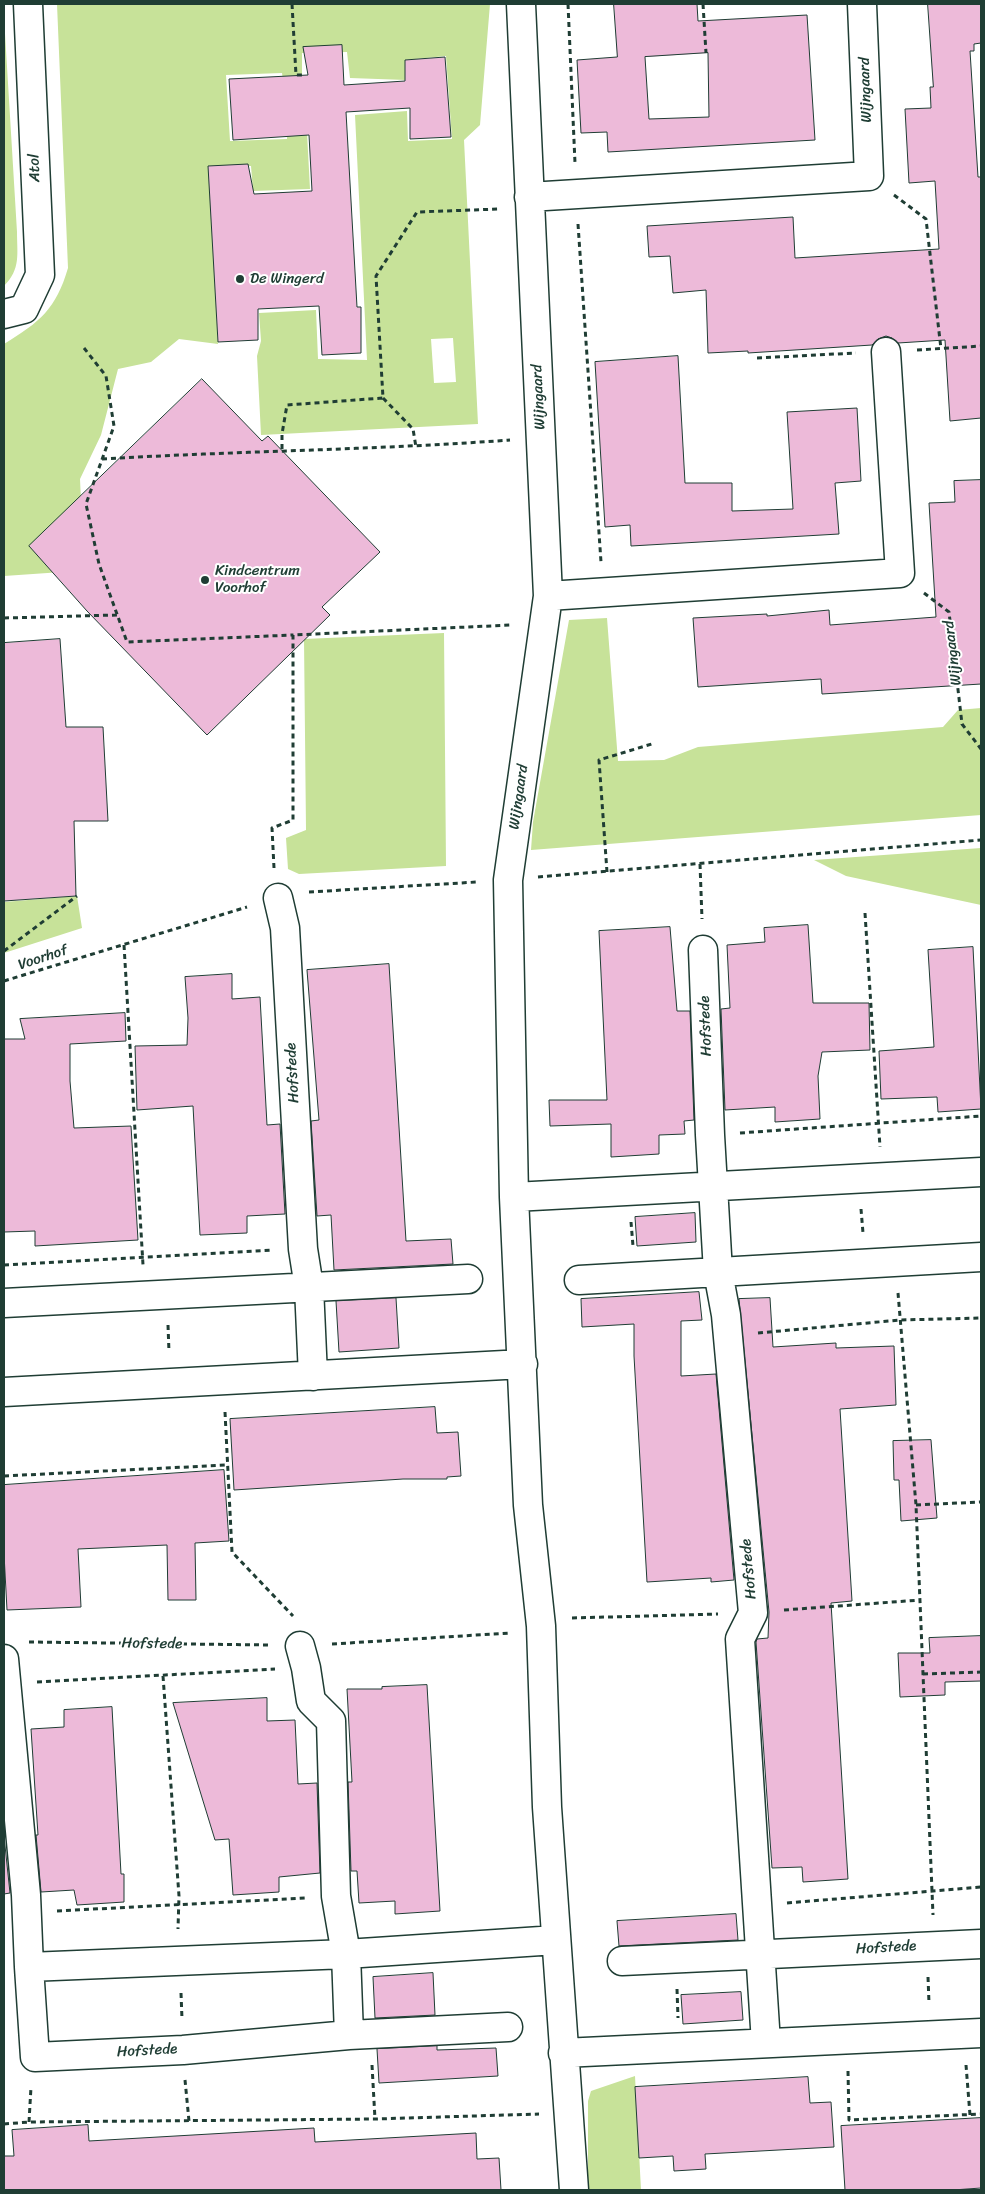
<!DOCTYPE html>
<html>
<head>
<meta charset="utf-8">
<style>
  body { margin:0 }
  #map { position:relative; width:985px; height:2194px; overflow:hidden; background:#fff; font-family:Sriracha,sans-serif }
  canvas { display:block }
  .frame { position:absolute; inset:0; border:5px solid #1f3d34; pointer-events:none }
</style>
</head>
<body>
<div id="map">
<canvas width="985" height="2194"></canvas>
<div class="frame"></div>
</div>
<script>
const c = document.querySelector('canvas').getContext('2d');
c.lineJoin = 'round';
function paint(path, color) { c.fillStyle = color; c.fill(path, 'evenodd'); }
function trace(path, color, width, dash) { c.strokeStyle = color; c.lineWidth = width; c.lineCap = dash ? 'butt' : 'round'; c.setLineDash(dash || []); c.stroke(path); }
function write(font, color, halo, rows, align = 'center') {
  c.font = font + ' Sriracha,sans-serif'; c.lineWidth = 4; c.setLineDash([]); c.textBaseline = 'middle'; c.strokeStyle = halo; c.fillStyle = color; for (const [text, x, y, turn = 0] of rows) {
    c.save(); c.translate(x, y); c.rotate((+turn || 0) * Math.PI / 180); c.textAlign = isNaN(turn) ? turn : align; if (halo) c.strokeText(text, 0, 0); c.fillText(text, 0, 0); c.restore();
  }
}
paint(new Path2D(`
  M57,4h433l-10,121 -16,15 14,284 -217,11 -4,-79 4,-15 -2,-28 57,-3 2,49 49,1 -12,-245 52,-4 1,30 44,-2 -6,-83 -41,4 1,20 -56,-2 -3,-26 -45,1v47l-16,3 -4,-30 -56,2 4,66 57,-2v-6h20l3,56 -57,2 -2,-25 -42,1 9,177 -39,-5 -28,23 -33,7 -17,66 -21,44 3,67 8,24 -87,6v-232c36,-22 52,-35 64,-76zM453,338l3,44 -22,1 -3,-44z
  M4,17l13,215c0,22 4,37 -13,54z
  M607,618l11,143 46,-1 34,-13 245,-20 15,-17 23,-2v107l-450,35 2,-28 36,-202z
  M444,633l2,233 -147,8 -11,-5 -2,-31 20,-8 -2,-191z
  M981,848v57l-135,-29 -32,-16z
  M77,896l5,32 -78,25v-51z
  M635,2076l6,114h-53v-89l3,-10z`), '#c7e299');
const building = new Path2D(`
  M614,4h83l1,17 109,-6 8,125 -207,12 -1,-20 -26,1 -4,-73 40,-3zM708,53l1,64 -60,2 -4,-62z
  M928,4h53v39l-7,1v7h-4l8,126h3v241l-31,3 -5,-81 -47,3 -6,-5 -6,-2 -8,3 -6,6 -124,8v-2l-40,2 -2,-63 -33,3 -3,-37 -21,1 -2,-31 146,-9 2,41 144,-9 -4,-68 -26,2 -4,-74 26,-1 -1,-21h3z
  M342,45l2,40 61,-4v-21l40,-3 6,80 -41,2v-31l-64,4 11,195h4v46l-39,2 -3,-49 -61,3v31l-40,2 -10,-176 40,-2 6,30 58,-3 -3,-56 -76,5 -4,-61 79,-4 -5,-28z
  M678,356l7,127h47v28l61,-2 -6,-97 70,-4 4,73 -26,2 4,51 -208,12 -1,-21 -25,2 -10,-165z
  M202,379l60,62 6,-5 112,116 -58,55 8,8 -123,120 -120,-124 -58,-65z
  M981,480v204l-159,10 -1,-15 -123,8 -5,-69 74,-4v2l62,-6 1,15 106,-8 -7,-114 26,-1 -1,-21z
  M60,639l6,88h37l5,94h-34l2,75 -72,5v-258z
  M808,925l5,78h56l1,47 -48,2 -4,24 2,43 -45,3v-15l-50,3 -4,-101 9,-1 -3,-63 38,-3 -1,-14z
  M670,927l7,84h13l4,109 -10,1 1,13 -26,1v19l-48,3v-33l-61,2 -1,-26h58l-8,-169z
  M973,947l8,162 -43,3 -1,-15 -56,2 -2,-48 55,-4 -6,-97z
  M389,964l17,277 45,-2 2,25 -119,6 -3,-55 -14,1 -6,-95 8,-1 -12,-150z
  M232,974v25l28,-2 7,128 13,-1 5,90 -38,2v17l-47,2 -7,-129 -56,4 -2,-64 52,-1 1,-27 -3,-41z
  M125,1013l1,28 -56,3v37l4,47 57,-2 7,114 -103,6v-15l-31,1v-193h21l-5,-20z
  M695,1213l1,29 -59,4 -2,-29z
  M699,1292l3,28 -21,1v55l35,-2 18,206 -23,2v-4l-64,4 -13,-226v-32l-52,3 -1,-28z
  M396,1298l3,50 -60,4 -3,-51z
  M770,1298l3,49 63,-4v5l58,-2 2,59 -56,4 12,192 -21,2 17,276 -45,3 -1,-15 -30,1 -16,-226 1,-3 11,-1 1,-26 -30,-313z
  M435,1407l2,26 21,-1 3,44 -14,1v2h-44l-169,11 -4,-71z
  M931,1440l6,78 -36,3 -2,-41h-5l-1,-39z
  M224,1470l5,71 -34,2 1,57h-28l-1,-55 -89,4 3,58 -74,3 -3,-56v-69z
  M981,1636v45l-36,1v13l-45,2 -2,-44h32l-1,-15z
  M427,1685l13,226 -45,3v-13l-36,2 -2,-32h-6l-3,-89h4l-5,-93h35v-2z
  M267,1698v23l28,-1 3,64 19,-1 3,90 -41,4v15l-46,3 -4,-56 -14,1 -42,-137z
  M112,1707l9,167h3v28l-47,3 -3,-15 -33,2 -5,-57h2l-7,-106 33,-2v-17z
  M4,1836l6,57 -6,1z
  M736,1914l2,26 -119,6 -2,-25z
  M433,1973l2,42 -60,3 -2,-41z
  M741,1992l2,28 -60,4 -2,-29z
  M437,2046v4l59,-2 2,28 -119,7 -2,-34z
  M808,2077l2,26 21,-1 3,45 -129,7 1,15 -32,2 -1,-15 -34,2 -4,-71z
  M981,2118v70l-28,2h-108l-4,-64z
  M88,2125l1,16 225,-13 1,14 161,-9 1,26 22,-1 2,32h-497v-34h10l-2,-26z`);
paint(building, '#edbad9');
trace(building, '#1f3d34', 1);
const street = new Path2D(`
  M521,4l27,592 -40,284 6,317 14,308 13,121 6,181 27,383
  M529,197l340,-21 -7,-172
  M548,596l352,-23 -14,-221
  M278,898l7,30 18,321 6,38 4,89
  M703,950l7,185 8,137 8,43 27,298 -13,26 26,404
  M514,1197l467,-25
  M579,1280l402,-23
  M4,1303l464,-24
  M4,1392l519,-28
  M300,1646l6,22 5,33 20,20 5,175 10,58 3,81
  M4,1659l22,236 3,72
  M622,1961l359,-17
  M508,2027l-159,8 -166,15 -148,7 -6,-90 317,-13 210,-14
  M563,2053l418,-20`);
const secondary = new Path2D(`
  M4,314l20,-5 16,-34 -12,-271`);
trace(street, '#1f3d34', 31);
trace(secondary, '#1f3d34', 31);
trace(new Path2D(`
  M292,4l4,71h9
  M568,4l7,159
  M703,4l3,49
  M894,195l32,24 15,130
  M578,224l23,338
  M84,348l22,28 8,50 -28,78 13,60 28,78 166,-7
  M917,350l64,-4
  M757,358l99,-5
  M383,398l30,31 3,18
  M282,449v-15l5,-29 96,-7 -7,-122 41,-64 82,-3
  M102,459c136,-8 272,-9 408,-19
  M924,593l25,19 13,112 19,25
  M4,618l113,-3
  M700,864l2,55
  M274,868l-2,-40 21,-8v-185l218,-10
  M607,872l-8,-112 56,-17
  M538,877l443,-37
  M309,892l168,-10
  M865,913l15,234
  M124,945l19,320
  M4,951l73,-55
  M4,981l243,-74
  M740,1133l241,-17
  M861,1209l2,24
  M631,1222l2,24
  M4,1265l269,-15
  M898,1293l18,212 17,410
  M168,1325l1,27
  M758,1333l142,-13 81,-2
  M225,1412l7,140 61,64
  M4,1476l223,-11
  M916,1505l65,-3
  M784,1610l136,-10
  M572,1618l146,-4
  M29,1642l241,3
  M332,1644l178,-11
  M923,1674l58,-2
  M163,1676l16,220 -1,33
  M37,1682l238,-13
  M787,1903l194,-16
  M57,1911l248,-13
  M928,1977l1,26
  M677,1989l1,29
  M181,1993l1,26
  M372,2065l3,54
  M966,2065l4,50
  M848,2071l1,49 132,-6
  M185,2080l4,41
  M29,2122l2,-35
  M4,2124l25,-2 346,-3 164,-5`), '#1f3d34', 3, [5, 4]);
trace(street, '#fff', 28);
trace(secondary, '#fff', 28);
for (const [x, y, r, color] of [
  [240,279,5,"#1f3d34"],
  [205,580,5,"#1f3d34"]
]) { const dot = new Path2D(); dot.arc(x, y, r, 0, 2 * Math.PI); c.fillStyle = color; c.fill(dot); trace(dot, '#fff', 2); }
write('15px', '#1f3d34', '#fff', [
  ["Wijngaard",866,90,-92],
  ["Atol",35,168,-92],
  ["Wijngaard",539,397,-93],
  ["Wijngaard",953,653,-97],
  ["Wijngaard",519,797,-82],
  ["Voorhof",43,958,-18],
  ["Hofstede",706,1026,-92],
  ["Hofstede",293,1073,-93],
  ["Hofstede",749,1569,-95],
  ["Hofstede",152,1644,1],
  ["Hofstede",886,1948,-3],
  ["Hofstede",147,2051,-3]
]);
write('15px', '#1f3d34', '#fff', [
  ["De Wingerd",250,279],
  ["Kindcentrum",215,571],
  ["Voorhof",215,588]
], 'left');
</script>
</body>
</html>
